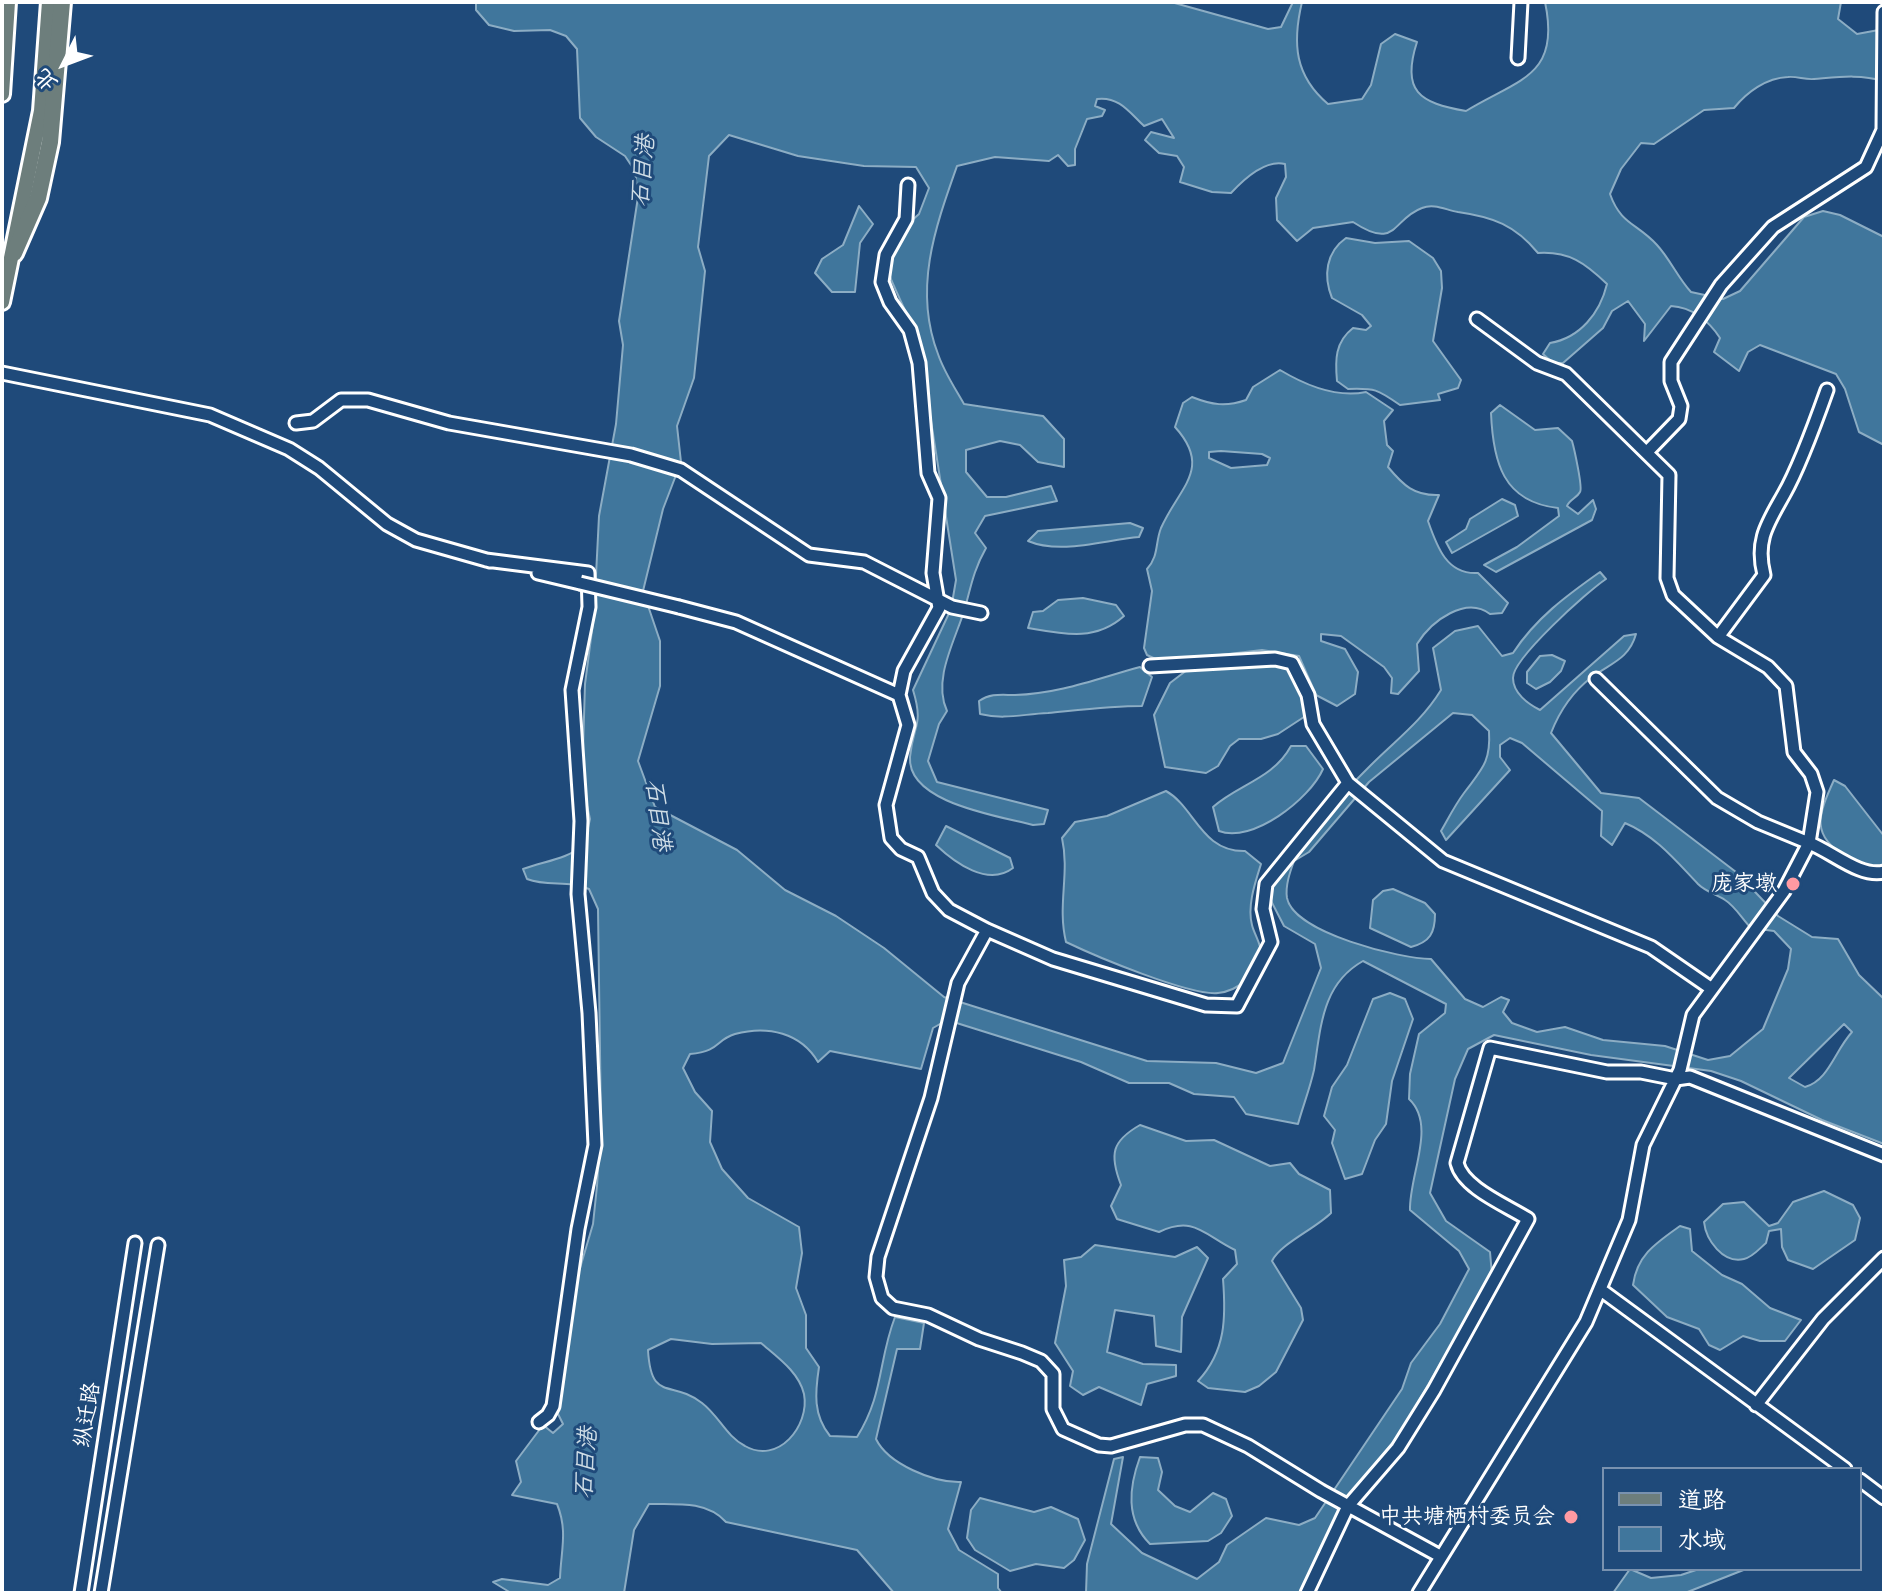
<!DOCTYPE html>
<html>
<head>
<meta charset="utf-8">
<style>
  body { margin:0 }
  #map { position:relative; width:1886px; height:1595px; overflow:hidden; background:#1f4a7a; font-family:"Shantell Sans","LXGW WenKai TC",sans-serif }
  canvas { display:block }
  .frame { position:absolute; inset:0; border:4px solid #fff; pointer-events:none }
  .legend { position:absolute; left:1602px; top:1467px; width:260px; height:104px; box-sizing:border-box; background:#1f4a7a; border:2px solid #7992af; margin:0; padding:10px 14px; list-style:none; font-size:24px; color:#fff }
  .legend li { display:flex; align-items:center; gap:16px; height:40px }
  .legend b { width:40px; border:2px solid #7992af }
  .north { position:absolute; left:24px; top:24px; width:80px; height:80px; -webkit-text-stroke:6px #1f4a7a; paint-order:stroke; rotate:228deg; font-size:22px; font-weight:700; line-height:32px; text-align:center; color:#fff }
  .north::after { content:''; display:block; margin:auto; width:28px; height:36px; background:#fff; clip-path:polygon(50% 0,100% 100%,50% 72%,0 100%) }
</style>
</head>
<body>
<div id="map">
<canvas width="1886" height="1595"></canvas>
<div class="frame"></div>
<ul class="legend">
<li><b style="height:10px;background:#6d7e7c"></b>道路</li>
<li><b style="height:22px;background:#40769c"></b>水域</li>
</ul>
<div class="north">北</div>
</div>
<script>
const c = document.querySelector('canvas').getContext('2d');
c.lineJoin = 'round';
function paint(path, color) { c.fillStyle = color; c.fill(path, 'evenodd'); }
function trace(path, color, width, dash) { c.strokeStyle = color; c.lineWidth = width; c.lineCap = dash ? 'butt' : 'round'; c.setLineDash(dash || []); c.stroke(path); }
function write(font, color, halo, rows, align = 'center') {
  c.font = font + ' "Shantell Sans","LXGW WenKai TC",sans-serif'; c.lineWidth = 6; c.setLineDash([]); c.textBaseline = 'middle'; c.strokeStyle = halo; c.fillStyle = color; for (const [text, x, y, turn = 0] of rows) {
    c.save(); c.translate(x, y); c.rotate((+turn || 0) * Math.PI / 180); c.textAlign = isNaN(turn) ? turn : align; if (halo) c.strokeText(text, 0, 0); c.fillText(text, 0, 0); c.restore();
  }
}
const water = new Path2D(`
  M476,2h695l97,27 13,-2 12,-25h9c-10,42 -7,74 26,102l34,-5 9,-14 10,-41 14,-10 22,8c-16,49 2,61 49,69 52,-32 95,-34 79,-109h296l-3,17 19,15 27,-5v52c-25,-7 -45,-4 -70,-2 -9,1 -17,-3 -26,-2 -22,1 -41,15 -54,31l-30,2 -50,34 -13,-1 -20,26 -11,25c11,31 27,29 47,51 13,14 21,33 34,47l32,7 17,-8 64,-74 19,-6 17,4 44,22v208l-25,-13 -14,-43 -9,-15 -76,-29 -12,7 -9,19 -25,-19 6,-14c-11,-17 -28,-31 -49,-32l-27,35 1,-17 -17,-23 -16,10 -9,17 -40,35h-10l-10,-9 7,-11c30,-5 50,-30 57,-59 -22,-21 -38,-33 -69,-31 -23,-28 -45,-36 -80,-41 -12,-2 -24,-9 -36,-4 -30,11 -25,43 -69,14l-40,6 -16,13 -20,-21 -1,-22 10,-21 -1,-13c-20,-5 -41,15 -54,29l-19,-1 -32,-10 4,-15 -7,-11 -18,-3 -14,-13 6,-8 23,6 -12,-19 -18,7c-14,-13 -25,-30 -47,-27l-2,7 10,4 -3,6 -15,3 -12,30v16l-7,1 -10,-11 -9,6 -54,-4 -38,9c-22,62 -44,123 -19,188 6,18 17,34 26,50l79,12 21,23v28l-26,-5 -18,-17 -20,-4 -34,9v22l21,25h19l45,-11 6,15 -72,15 -10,17 11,15c-12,21 -15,38 -21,60 -9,31 -33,71 -18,103l-8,13 -11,37 9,21 111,28 -4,14 -11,1c-34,-9 -126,-22 -123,-68 3,-33 14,-31 3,-67l38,-81 5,-29 -37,-235c-9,-28 -24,-53 -34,-81l13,-31 21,-19 10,-26 -13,-21 -52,-1 -66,-10 -69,-21 -20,21 -11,91 7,24 -11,107 -17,48 4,36 -18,47 -20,82 17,50v45l-22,75 17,46 82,43 48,40 51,26 48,32 60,49 203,64 69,2 40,10 27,-10 38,-95 -6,-24 -31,-18 -16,-31c26,-51 62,-89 102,-129 26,-26 52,-45 71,-76l-8,-42 22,-17 23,-5 24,30 11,-3c23,-35 53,-57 87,-81l6,7c-18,12 -94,80 -93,99 0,15 15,26 27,32l84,-74 12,-2c-7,25 -25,29 -44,43 -20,15 -32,33 -41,56l50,60 38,5 97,74 42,44 34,21 26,2 21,36 25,24v145l-62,-24 -81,-39 -30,-10 -120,-16 -97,-20 -26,14 -13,30 -25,114 16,28 44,31 2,23 -93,160 -39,47 -58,111h-216l1,-29 27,-105 9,-2 -12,67 31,29 55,26 22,-17 8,-17 39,-27 33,7 16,-7 87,-129 9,-26 29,-39 29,-55 -10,-18 -49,-41c-1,-35 27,-85 -1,-111l1,-25 9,-40 26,-21 1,-9 -83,-43c-41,23 -42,65 -49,109 -4,18 -11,36 -16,54l-52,-10 -12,-17 -40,-3 -25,-11h-40l-48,-21 -134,-42 -14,8 -12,41 -91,-18 -12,11c-17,-29 -50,-37 -83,-28 -20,6 -14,17 -45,20l-7,14 12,24 17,19 -2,31 12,27 26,29 51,29 3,26 -6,35 10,27v33l13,19c-4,26 -6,48 11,69l27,1c27,-43 21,-76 38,-120l29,6 -4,26h-23l-21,90c12,25 58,44 85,43l-13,47 11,21 39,24v14l4,5h-108l-37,-43 -131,-28c-19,-21 -49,-18 -77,-18l-15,26 -10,63h-113l-18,-11 9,-3 46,6 12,-7c1,-28 8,-47 -3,-74l-45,-9 9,-13 -5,-21 27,-36 10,8 10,-9 -8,-16 15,-106 23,-78 4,-38 4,-63 -3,-214 -9,-20c-20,-9 -41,-2 -62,-10l-4,-10c22,-8 44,-10 61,-24l6,-26 -8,-36 3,-99 9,-69 5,-99 17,-92 7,-79 -4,-24 19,-124 -3,-26 -10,-15 -29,-19 -16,-19 -3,-69 -11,-13 -16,-6 -36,1 -25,-6 -13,-15zM1453,713l19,2 17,16c2,32 -8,39 -25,62 -9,12 -16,26 -23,38l5,9 64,-70 -10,-13v-12l10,-7 12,5 80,68 -1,25 11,9 13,-22c31,13 51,38 73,61 8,8 18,10 27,16 10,6 18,20 26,28l23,3 17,18 -3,20 -25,60 -33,27 -22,4 -43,-14 -62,-6 -38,-13 -28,5 -25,-9 -9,-11 6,-12 -8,-3 -18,10 -18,-8 -34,-40c-30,0 -137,-26 -144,-61 -2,-12 3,-26 7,-37l15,-9 60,-70zM1844,1024l8,8c-18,20 -23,48 -47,55l-16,-9zM671,1339l41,5 49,-1c16,14 38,29 43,51 6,32 -26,71 -59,52 -19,-10 -26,-30 -43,-43 -31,-24 -51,0 -54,-53z
  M859,206l14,18 -13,19 -5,49h-23l-17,-19 7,-14 21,-14z
  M1346,238l29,5 34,-2 24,17 8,13 1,17 -9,53 28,39 -3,8 -20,6 2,6 -40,5c-23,-16 -25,-17 -52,-16l-11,-8c-2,-21 -2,-39 16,-53l13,2 5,-4 -9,-11 -30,-17c-9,-22 -6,-46 14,-60z
  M1280,370c25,15 57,28 86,22l27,18 -9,11 3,24 6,6 -5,16c15,18 26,29 51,28l-11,26c9,26 19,54 50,52l30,30 -6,10 -12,1c-24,-18 -58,6 -73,30l2,27 -21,23 -7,-1 1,-15 -8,-11 -43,-31 -20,-2v7l24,8 13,23 -3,22 -18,12 -21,-11 -17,-39 -37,-6 -100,12 -15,-7 -3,-7 8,-57 -5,-22c12,-13 8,-26 14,-41 18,-41 52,-59 14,-101l8,-24 9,-6c20,8 34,10 54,3l7,-13zM1221,451l41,3 8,4 -3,7 -36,3 -22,-10v-6z
  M1500,405l35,25 23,-2 14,13c2,7 11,47 8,51 -3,6 -10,7 -13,14l11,8 15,-14 3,9 -4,11 -96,52 -12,-7 33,-18 42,-31 -1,-8c-55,-6 -65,-46 -67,-95z
  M1502,499l13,6 3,11 -66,37 -6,-11 20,-13 4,-10z
  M1130,523l13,5 -4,9c-35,3 -78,18 -111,4l10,-10z
  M1083,598l33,7 8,11c-29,26 -61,18 -96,12l5,-16 10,-1 15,-11z
  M1552,655l13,6 -4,10 -11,11 -14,7 -9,-6v-11l13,-16z
  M1280,657l13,5 12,34 2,19 -29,19 -17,5h-22l-9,7 -12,20 -12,7 -41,-6 -11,-52 16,-32 17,-13z
  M1140,667l12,10 -10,29c-31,0 -63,4 -94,7 -25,1 -43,7 -68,1l-1,-13c12,-8 22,-6 36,-6 44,-1 84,-17 125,-28z
  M1291,746h15l17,23c-13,30 -71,75 -104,62l-6,-24c26,-23 60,-28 78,-61z
  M1834,780l11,6 39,50v32c-14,0 -25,-5 -37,-11 -37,-21 -29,-42 -13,-77z
  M1166,791c29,16 35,61 79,60l16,13c-6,19 -14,42 -9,61 2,9 10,20 9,29 -2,21 -24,37 -43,39 -28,3 -123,-37 -152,-51 -9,-37 4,-68 -4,-104l13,-16 32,-6z
  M946,826l64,32 3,10c-25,19 -58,-5 -77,-23z
  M1393,889l32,14 10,11c0,19 -5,28 -24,33l-41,-19 3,-28 10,-9z
  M1390,993l15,6 8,20 -21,62 -6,43 -11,16 -13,34 -17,5 -13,-36 3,-13 -11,-14 8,-29 15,-22 26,-66z
  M1140,1125l46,16 28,-1 56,26 20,-3 9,11 31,16 1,23c-16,16 -51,31 -59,48l29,47 2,12 -27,52 -17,14 -14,6 -37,-4 -10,-7c28,-30 28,-64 25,-102l14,-15 -2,-14c-31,-15 -41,-35 -76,-18l-42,-13 -6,-13 10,-21c-12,-31 -9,-44 19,-60z
  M1824,1191l29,14 7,13 -5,22 -42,29 -25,-9 -6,-13 -1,-18 -12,2 -3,12c-6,5 -13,14 -22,16 -21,5 -38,-19 -40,-37l19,-18 21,-2 25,24 9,-3 15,-21z
  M1680,1226l10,3 2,22 30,24 20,9 28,24 31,12 -16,21h-25l-17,-5 -23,14 -11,-5 -10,-16 -32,-12 -34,-32c4,-30 23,-42 47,-59z
  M1095,1245l80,12 22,-10 11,11 -26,59 -1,35 -25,-6 -2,-30 -39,-6 -8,42 36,12 33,1v11l-29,8 -6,21 -42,-18 -16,8 -13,-9 3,-15 -18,-28 11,-57 -2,-26 17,-3z
  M1140,1457l18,1 4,14 -4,18 17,16 15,6 23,-19 13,6 6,17 -11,17 -13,8 -58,3c-25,-25 -21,-57 -10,-87z
  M980,1498l54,14 17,-5 27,12 7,21 -11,20 -10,8 -28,-4 -26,7 -35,-21 -8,-12 4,-28z
  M1630,1569l21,9 30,-3 18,-6h47l-61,24h-72z`);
paint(water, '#40769c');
trace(water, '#8cadc4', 2);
const minor = new Path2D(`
  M1518,58l3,-56
  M908,185l-2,34 -20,36 -4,27 8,20 20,28 9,33 9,110 11,25 -6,75 6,35 -35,63 -5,24 9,30 -22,80 5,33 10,11 17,8 15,36 16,17 38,20 66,29 153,46 31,1 34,-64 -8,-33 3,-25 82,-101
  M1477,319l60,44 29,11 103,101 -2,103 6,17 45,42 50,30 18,19 8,66 17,22 6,18 -8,51 -51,-21 -41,-24 -121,-119
  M2,373l208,42 79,34 30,19 68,56 29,16 74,21
  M296,423l17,-2 28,-21h27l81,23 182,32 50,15 128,85 55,7 88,45 29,6
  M1648,451l31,-32 2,-13 -10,-25v-19l50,-77 52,-58 93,-60 17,-37 1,-118
  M486,560l102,13 1,34 -17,83 9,131 -3,73 11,119 6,132 -17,84 -25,177 -5,9 -9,7
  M538,573l42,10
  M679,607l57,15 163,73
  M1718,637l46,-62c-9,-35 4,-52 20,-81 16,-28 32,-73 43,-104
  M1150,666l125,-7 17,4 16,32 5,29 35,59 95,78 208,86 61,42
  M987,930l-29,53 -27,115 -53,159 -2,20 6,21 11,10 35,7 51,24 43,14 19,8 12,13v35l10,20 36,16 12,1 74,-21h18l45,21 73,45 119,65
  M1601,1290l244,179
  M1756,1405l67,-86 61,-61
  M1860,1480l24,18
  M81,1593l54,-350
  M101,1593l57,-348
  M1307,1593l41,-87 50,-58 36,-58 94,-171c-22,-14 -65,-31 -71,-56l33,-115 117,24h34l35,7 14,-2 194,78
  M1419,1593l167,-271 43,-102 14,-75 37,-75 13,-55 91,-124 25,-48c22,8 51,35 75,29`);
const major = new Path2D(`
  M2,94l6,-92
  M2,302l39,-191 8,-109`);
const highway = new Path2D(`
  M14,253l24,-55 12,-56 12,-140`);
trace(minor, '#fff', 17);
trace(major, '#fff', 20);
trace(highway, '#fff', 22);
trace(minor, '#1f4a7a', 11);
trace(major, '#6d7e7c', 14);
trace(highway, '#6d7e7c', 16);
const minorBridge = new Path2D(`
  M580,583l99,24`);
trace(minorBridge, '#fff', 17, []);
trace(minorBridge, '#1f4a7a', 11);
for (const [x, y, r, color] of [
  [1793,884,8,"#ff9aa2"],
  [1571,1517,8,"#ff9aa2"]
]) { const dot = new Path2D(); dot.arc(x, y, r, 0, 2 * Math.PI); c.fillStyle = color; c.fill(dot); trace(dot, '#1f4a7a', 3); }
write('22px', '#fff', '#1f4a7a', [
  ["庞家墩",1777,884],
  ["中共塘栖村委员会",1555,1517]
], 'right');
write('22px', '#fff', '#1f4a7a', [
  ["纵迁路",88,1415,-81]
]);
write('italic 24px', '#cfdde6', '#1f4a7a', [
  ["石目港",644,171,-85],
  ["石目港",657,815,83],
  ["石目港",587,1463,-86]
]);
</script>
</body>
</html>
